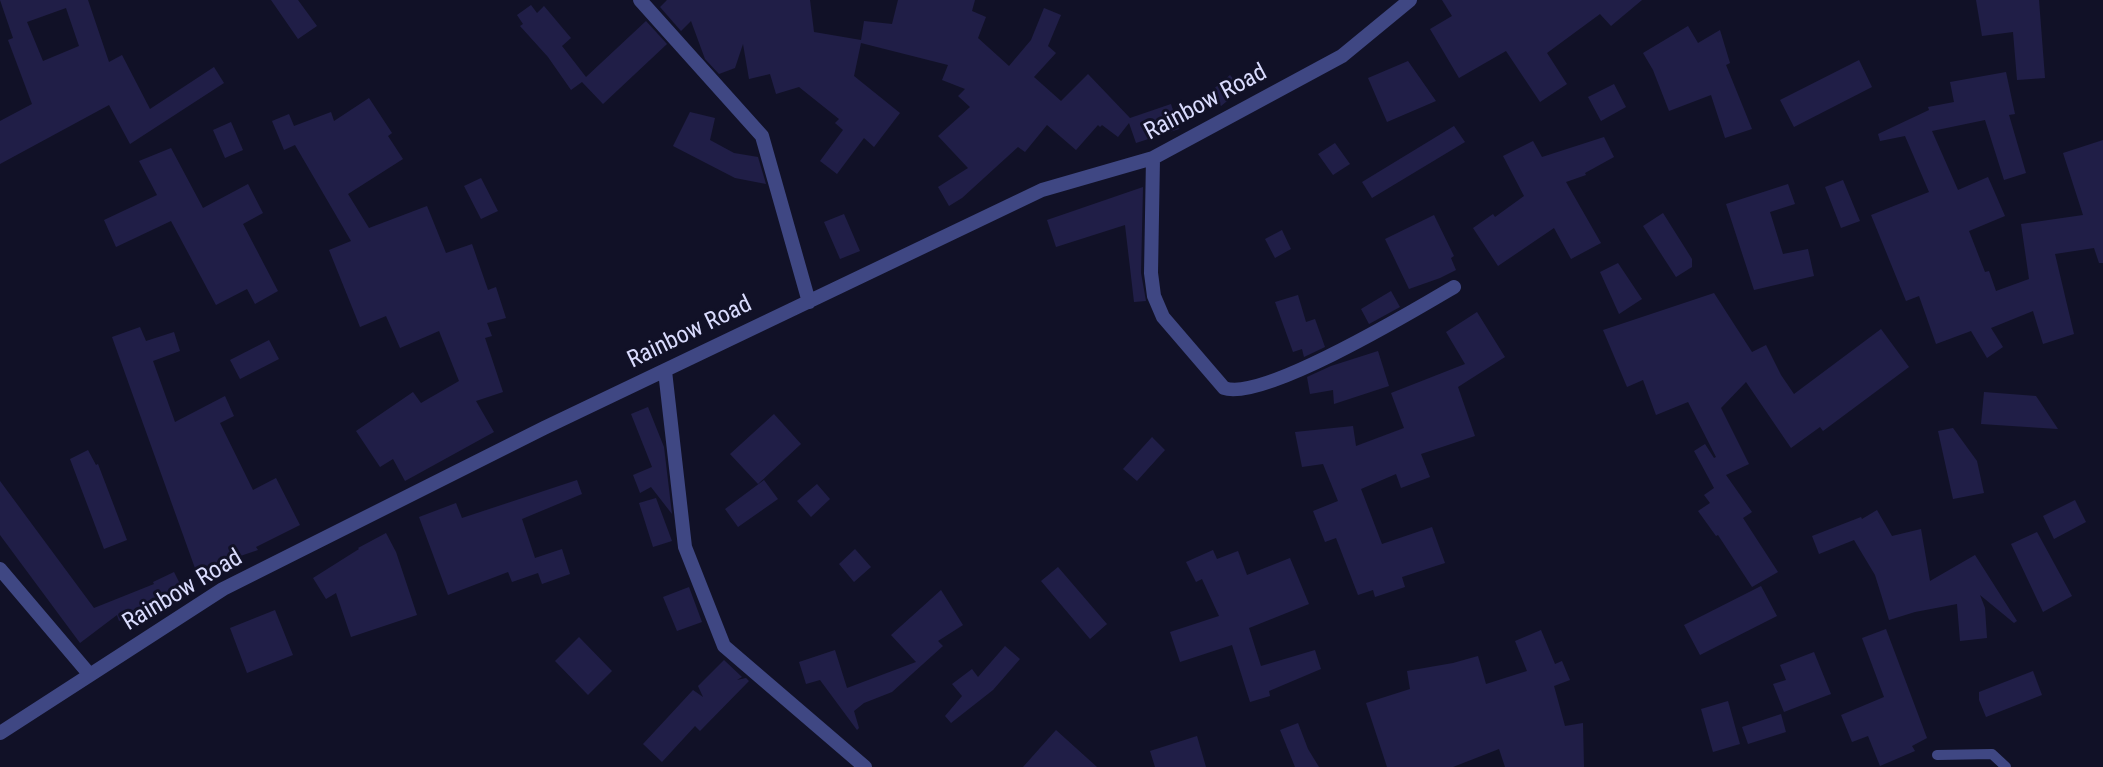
<!DOCTYPE html>
<html>
<head>
<meta charset="utf-8">
<style>
  body { margin:0 }
  canvas { display:block; background:#111127 }
</style>
</head>
<body>
<canvas width="2103" height="767"></canvas>
<script>
const c = document.querySelector('canvas').getContext('2d');
c.lineJoin = 'round';
function paint(path, color) { c.fillStyle = color; c.fill(path, 'evenodd'); }
function trace(path, color, width, dash) { c.strokeStyle = color; c.lineWidth = width; c.lineCap = dash ? 'butt' : 'round'; c.setLineDash(dash || []); c.stroke(path); }
function write(font, color, halo, rows, align = 'center') {
  c.font = font + ' "Roboto Condensed",sans-serif'; c.lineWidth = 6; c.setLineDash([]); c.textBaseline = 'middle'; c.strokeStyle = halo; c.fillStyle = color; for (const [text, x, y, turn = 0] of rows) {
    c.save(); c.translate(x, y); c.rotate((+turn || 0) * Math.PI / 180); c.textAlign = isNaN(turn) ? turn : align; if (halo) c.strokeText(text, 0, 0); c.fillText(text, 0, 0); c.restore();
  }
}
paint(new Path2D(`
  M0,0h88l21,62 13,-7 28,54 64,-42 10,16 -94,61 -21,-39 -109,59v-43l32,-17 -24,-64 5,-2zM66,8l13,38 -36,15 -16,-39z
  M271,0h27l19,26 -19,13z
  M667,0h143l4,32 47,8 3,-19 28,3 6,-24h77l-3,11 14,6 -8,21 31,28 22,-26 13,-32 17,7 -13,31 8,7 -22,24 27,24 27,-27 42,44 41,-14 8,25 -43,14 -7,-20 -11,14 -16,-12 -2,2 -2,-2 -22,25 -29,-25 -22,27 -7,-5 -56,51 -13,8 -11,-19 30,-19 -30,-32 32,-29 -12,-11 7,-7 -23,-9 6,-15 -87,-22 -7,33 46,37 -26,34 -10,-9 -27,36 -17,-13 23,-31 -8,-7 4,-4 -40,-32 -23,7 -6,-20 -21,5 -6,-35 -8,24 -16,6 -14,-15 -14,-38 -10,10 -21,-24z
  M1442,0h200l-31,26 -11,-12 -53,39 20,31 -27,18 -34,-51 -47,27 -29,-49 22,-13z
  M1976,0h63l6,78 -28,2 -4,-48 -31,4z
  M531,5l6,8 7,-7 27,32 -9,8 24,31 60,-56 21,23 -64,60 -21,-22 -11,8 -23,-33 -28,-31 3,-2 -6,-9z
  M1688,26l10,17 22,-13 10,33 -4,2 26,64 -27,9 -14,-43 -42,16 -16,-41 -10,-17z
  M1859,60l13,27 -78,40 -14,-27z
  M1408,61l28,40 -49,21 -19,-44z
  M2006,72l9,42 -6,1 17,58 -22,7 -19,-60 -53,11 26,59 30,-13 17,39 -36,15 16,41 4,-1 7,20 33,-12 -8,-55 62,-9 -20,-62 40,-13v123h-4l-5,-15 -39,6 19,80 -31,10 -10,-33 -42,17 12,19 -16,11 -16,-27 -35,13 -17,-48 -13,5 -35,-86 58,-23 -24,-56 -25,5 -2,-7 51,-24 -1,-3 26,-5 -4,-20z
  M1230,75l12,14 -21,17 -11,-14z
  M1614,84l12,23 -25,14 -13,-24z
  M369,98l23,35 -4,3 15,23 -55,35 21,34 58,-22 19,47 26,-9 16,46 8,-3 10,31 -19,5 5,13 -7,2 18,54 -27,9 18,31 -89,49 -12,-22 -13,8 -24,-36 57,-39 8,11 38,-22 -20,-50 -39,17 -14,-32 -26,11 -31,-77 22,-9 -56,-96 -11,5 -12,-29 17,-7 5,12 37,-14 3,9z
  M690,112l25,6 -5,22 24,13 24,4 8,27 -31,-6 -62,-32z
  M231,122l12,28 -18,8 -12,-28z
  M1454,126l11,16 -93,56 -10,-16z
  M1604,137l10,20 -29,16 1,2 -20,7 35,61 -30,16 -17,-31 -56,38 -25,-38 20,-14 2,3 29,-21 -21,-40 30,-15 9,16z
  M1335,143l15,21 -17,11 -15,-21z
  M171,148l32,60 45,-24 15,29 -20,11 35,67 -23,13 -8,-15 -31,16 -45,-84 -55,26 -12,-27 53,-25 -18,-34z
  M481,178l17,33 -17,8 -17,-33z
  M1843,180l17,41 -19,7 -16,-41z
  M1788,184l7,20 -25,8 13,42 25,-5 6,27 -60,14 -28,-86z
  M1143,187l-2,86 5,28 -12,1 -9,-77 -69,22 -9,-27z
  M1663,213l29,46v8l-16,10 -33,-51z
  M844,214l16,37 -20,8 -16,-37z
  M1434,215l20,41 -3,2 5,12 -16,8 -31,11 -24,-50z
  M1282,230l9,19 -16,9 -10,-19z
  M1618,263l24,36 -23,15 -19,-42z
  M1391,291l9,16 -31,17 -8,-15z
  M1714,293l38,59 14,-7 15,30 13,19 87,-65 28,38 -86,64 -3,-4 -29,21 -45,-66 -25,26 28,56 -23,11 26,37 -9,6 35,54 -26,15 -34,-52 -2,1 -18,-25 12,-8 -6,-8 10,-7 -20,-37 11,-7 9,14 2,-1 -28,-55 -32,13 -13,-35 -16,7 -24,-57z
  M1298,295l8,27 9,-3 10,28 -21,10 -2,-8 -9,3 -18,-50z
  M1477,312l28,45 -47,30 17,49 -54,18 9,23 -29,11 -5,-14 -35,15 21,55 50,-17 13,36 -43,14 3,10 -30,10 -2,-7 -15,5 -22,-57 -11,4 -12,-31 25,-10 -15,-37 -21,3 -7,-35 58,-6 3,20 48,-18 -13,-35 74,-29 -19,-32z
  M140,327l6,14 28,-9 6,19 -27,10 22,61 50,-26 9,20 -14,7 33,67 23,-12 24,47 -44,22 2,3 -62,21 -84,-234z
  M269,340l10,19 -39,20 -10,-19z
  M1378,351l11,35 -55,18 -1,-14 -23,4 -3,-17 24,-11z
  M1984,392l52,4 22,33 -77,-5z
  M648,407l16,40 8,67 -21,-27 -11,6 -7,-18 19,-8 -21,-53z
  M774,414l27,30 -43,40 -28,-30z
  M1953,428l24,33 7,32 -31,6 -15,-68z
  M1152,437l13,13 -28,31 -14,-12z
  M88,450l8,15 2,-1 29,76 -23,9 -34,-90z
  M577,480l5,14 -60,25 13,39 27,-9 8,25 -28,10 -4,-11 -26,9 -4,-10 -60,23 -29,-78 37,-14 6,15z
  M764,480l14,19 -40,28 -13,-18z
  M0,481l94,127 60,-24 -1,-2 21,-10 11,22 -66,27 -2,-6 -37,28 -80,-108z
  M817,484l13,15 -19,18 -14,-16z
  M656,498l16,43 -19,6 -14,-44z
  M2075,500l11,22 -32,17 -11,-23z
  M1877,510l15,26 29,-7 9,52 45,-26 42,66 -3,2 -34,-28 5,13 2,30 -27,3 -3,-37 -42,8 -26,8 -14,-45 -21,-35 -35,14 -7,-18 49,-19 1,2z
  M2037,532l35,64 -29,16 -32,-68z
  M386,533l10,19 21,63 -66,22 -15,-44 -10,6 -13,-21 46,-29 -1,-1z
  M855,549l16,18 -17,15 -15,-18z
  M1213,550l4,9 21,-8 9,24 43,-17 19,46 -60,24 12,38 54,-16 6,19 -52,22 1,5 -20,6 -18,-57 -52,17 -10,-30 49,-16 -17,-37 -6,3 -10,-20z
  M1058,567l49,57 -17,15 -49,-58z
  M1761,586l16,30 -77,39 -16,-30z
  M689,587l13,35 -25,9 -14,-34z
  M941,590l22,35 -25,16 5,5 -51,46 -28,11 -10,8 5,17 -2,2 -37,-50 -14,4 -7,-22 36,-12 12,38 69,-26 -25,-27z
  M275,610l18,45 -46,18 -17,-45z
  M1886,629l41,109 -15,8 3,5 -35,15 -12,-30 -16,6 -11,-27 43,-18 -22,-59z
  M1541,630l14,34 7,-3 8,19 -16,6 11,40 18,-3 1,44h-79l-6,-18 -46,18h-66l-21,-64 44,-14 -3,-18 46,-8 25,-7 8,28 41,-13 -12,-30z
  M579,637l33,34 -24,24 -33,-34z
  M1005,646l15,13 -27,31 -42,33 -6,-7 17,-20 -10,-12 20,-15 6,8z
  M1814,652l17,42 -47,18 -11,-28 13,-4 -6,-15z
  M724,660l18,17 -5,3 9,-2 3,3 -49,50 -5,-5 -33,36 -19,-18 50,-54 10,7 -5,-11z
  M2033,671l9,24 -56,22 -7,-17v-8z
  M1728,701l12,43 -27,8 -12,-43z
  M1781,714l5,18 -38,12 -6,-17z
  M1298,723l10,26 11,18h-24l-15,-37z
  M1056,730l41,37h-74z
  M1197,736l9,31h-51l-5,-16z`), '#201e47');
trace(new Path2D(`
  M1937,755l55,-1 14,13`), '#3f4783', 10);
trace(new Path2D(`
  M640,0l122,136 47,166
  M1153,158l-2,115 3,23 9,21 61,71c38,14 191,-78 230,-101
  M665,371l20,176 39,99 141,121
  M0,569l90,106
  M0,733l223,-144 321,-161 498,-238 111,-32 189,-102 68,-56`), '#3f4783', 14);
write('24px', '#d9dbfd', '#111127', [
  ["Rainbow Road",1206,103,-28],
  ["Rainbow Road",690,333,-26],
  ["Rainbow Road",183,591,-31]
]);
</script>
</body>
</html>
